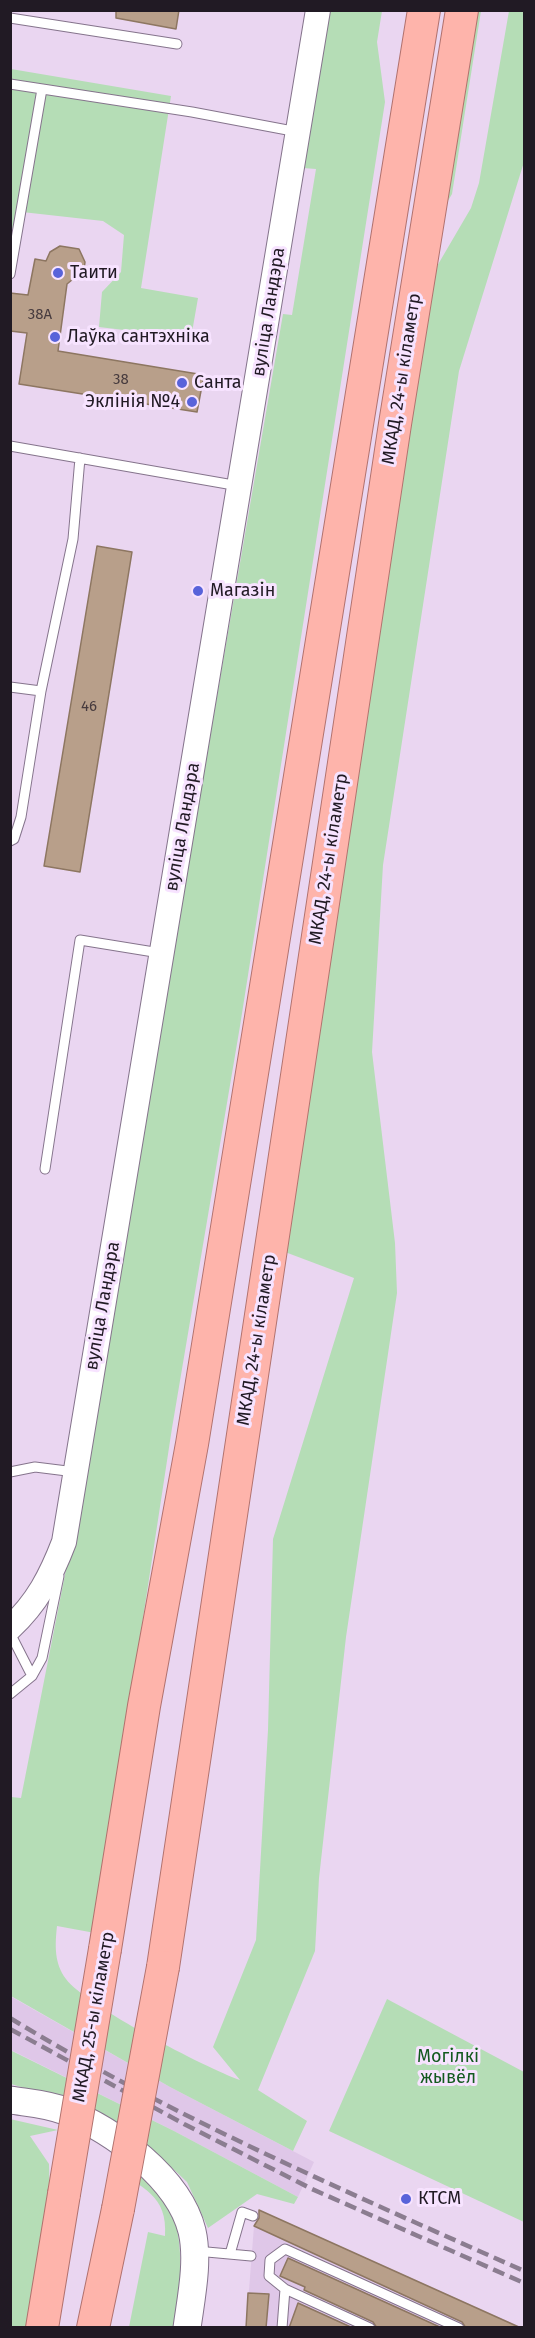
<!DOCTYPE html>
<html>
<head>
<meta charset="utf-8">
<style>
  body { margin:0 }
  #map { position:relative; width:535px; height:2338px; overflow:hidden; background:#ead6f1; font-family:"Fira Sans",sans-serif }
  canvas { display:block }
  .frame { position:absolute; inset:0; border:12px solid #211a24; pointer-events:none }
</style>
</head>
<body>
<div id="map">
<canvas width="535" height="2338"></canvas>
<div class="frame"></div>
</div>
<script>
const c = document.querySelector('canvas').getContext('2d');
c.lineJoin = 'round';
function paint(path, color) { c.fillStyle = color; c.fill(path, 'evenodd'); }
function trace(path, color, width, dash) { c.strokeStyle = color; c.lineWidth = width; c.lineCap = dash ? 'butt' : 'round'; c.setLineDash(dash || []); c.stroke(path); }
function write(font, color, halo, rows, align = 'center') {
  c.font = font + ' "Fira Sans",sans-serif'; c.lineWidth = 6; c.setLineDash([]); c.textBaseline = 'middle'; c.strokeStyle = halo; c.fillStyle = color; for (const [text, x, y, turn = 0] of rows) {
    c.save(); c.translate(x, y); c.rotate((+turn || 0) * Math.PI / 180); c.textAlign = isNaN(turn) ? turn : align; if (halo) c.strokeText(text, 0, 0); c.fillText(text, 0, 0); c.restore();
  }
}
paint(new Path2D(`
  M10,1996l160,91 144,75 -16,35 -124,-66 -163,-81z
  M259,2210l262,117 -275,1 8,-102z`), '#dfc7e8');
paint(new Path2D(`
  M329,11h53l-5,31 8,60 -145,924 -68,402 -77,505 -38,-7c-2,19 -3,37 9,53 20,27 140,89 174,101l-27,-33 43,-107 12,-210 5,-191 81,-261 -69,-26 141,-967 45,-77 8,-25 30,-172h15v151l-65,209 -76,494 -11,187 23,191 2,50 -51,344 -27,241 -4,73 -57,139 49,31 -14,30 -123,-64 -159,-91v-199l10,1 48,-244 214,-1240 9,1 24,-146 -13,-1z
  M471,11h10l-29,183 -13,22z
  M11,69l160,27 -30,192 57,10 -7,40 -92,-11 3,-35 19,-20 3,-37 -21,-14 -81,-9 -11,19z
  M387,1999l137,73v150l-195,-91z
  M10,2050l164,81 124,66 -4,7 -37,-10 -49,34 -21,-46 -16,-15 -120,-71 -40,-12z
  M10,2119l48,11 -28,6 19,28 1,43 -23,120h-16z
  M113,2159c16,11 36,21 49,36 25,27 19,98 15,132h-48l19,-95 17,4c3,-41 -23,-48 -53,-69z`), '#b5ddb6');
const building = new Path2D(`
  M116,10h63l-3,19 -60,-11z
  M60,246l19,3 6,13 -1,8 -17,14 -9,67 146,24 -7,37 -178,-28 8,-51 -17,-2v-38l18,2 7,-36 11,2 4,-9z
  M97,546l35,6 -52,320 -36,-6z
  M259,2210l262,118h-55l-4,-6 -208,-96 5,-8z
  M288,2258l154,70h-65l-4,-6 -69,-32 1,-3 -25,-11z
  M248,2293l21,1 -3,34h-20z
  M298,2303l55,25h-64z`);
paint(building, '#b89f8a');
trace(building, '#8d7661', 1.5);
const service = new Path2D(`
  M10,18l167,26
  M10,84l182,28 106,20
  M10,274l32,-185
  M10,446l229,40
  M10,687l31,4
  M10,841l4,-2 7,-22 20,-126 32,-152 7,-81
  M45,1169l35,-229 80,13
  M10,1472l25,-5 40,5
  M10,1633l22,43
  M10,1694l22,-18 10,-18 17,-82
  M196,2251l55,5
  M230,2254l12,-42 11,4
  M282,2328l3,-39
  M370,2328l-85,-39 -16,-13 1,-16 15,-11 174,79`);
const tertiary = new Path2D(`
  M10,1628c27,-25 41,-52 54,-86l254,-1532`);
const secondary = new Path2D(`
  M10,2100c19,3 37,4 55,11 48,19 114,67 127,120 7,30 -1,67 -5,97`);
const trunk = new Path2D(`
  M105,1949l39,-243 48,-262 232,-1434
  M163,1967l232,-1543 67,-414
  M42,2328l22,-134
  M93,2328l25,-119`);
trace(service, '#85748c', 11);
trace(tertiary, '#85748c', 26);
trace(secondary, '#85748c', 29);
trace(trunk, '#b1726e', 34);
trace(service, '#fff', 9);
trace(tertiary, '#fff', 24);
trace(secondary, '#fff', 27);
trace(trunk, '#feb4ab', 32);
trace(new Path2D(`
  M10,2018c162,99 342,176 514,253
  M10,2029l174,95 128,65 212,94`), '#8b7d90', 4.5, [12, 6]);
const trunkBridge = new Path2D(`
  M64,2194l41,-245
  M118,2209l45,-242`);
trace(trunkBridge, '#b1726e', 34, []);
trace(trunkBridge, '#feb4ab', 32);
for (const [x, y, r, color] of [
  [58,273,6,"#5863da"],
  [55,337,6,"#5863da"],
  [182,383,6,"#5863da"],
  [192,402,6,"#5863da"],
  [198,591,6,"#5863da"],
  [406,2199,6,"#5863da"]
]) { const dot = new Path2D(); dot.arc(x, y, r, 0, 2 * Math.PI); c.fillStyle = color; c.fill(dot); trace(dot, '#f7e3ff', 2); }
write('15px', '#473b3e', null, [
  ["38А",40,315],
  ["38",121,380],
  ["46",89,707]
]);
write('18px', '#211a24', '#f7e3ff', [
  ["Таити",70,273],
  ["Лаўка сантэхніка",67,337],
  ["Санта",194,383],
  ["Эклінія №4",180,402,"right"],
  ["Магазін",210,591],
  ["КТСМ",418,2199]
], 'left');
write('18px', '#211a24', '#f7e3ff', [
  ["вуліца Ландэра",269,312,-81],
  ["МКАД, 24-ы кіламетр",402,379,-81],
  ["вуліца Ландэра",183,827,-80],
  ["МКАД, 24-ы кіламетр",329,859,-81],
  ["вуліца Ландэра",103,1306,-80],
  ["МКАД, 24-ы кіламетр",257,1340,-81],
  ["МКАД, 25-ы кіламетр",94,2017,-80]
]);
write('18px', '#135a1f', '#f7e3ff', [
  ["Могілкі",448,2057],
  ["жывёл",448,2078]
]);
</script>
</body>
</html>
